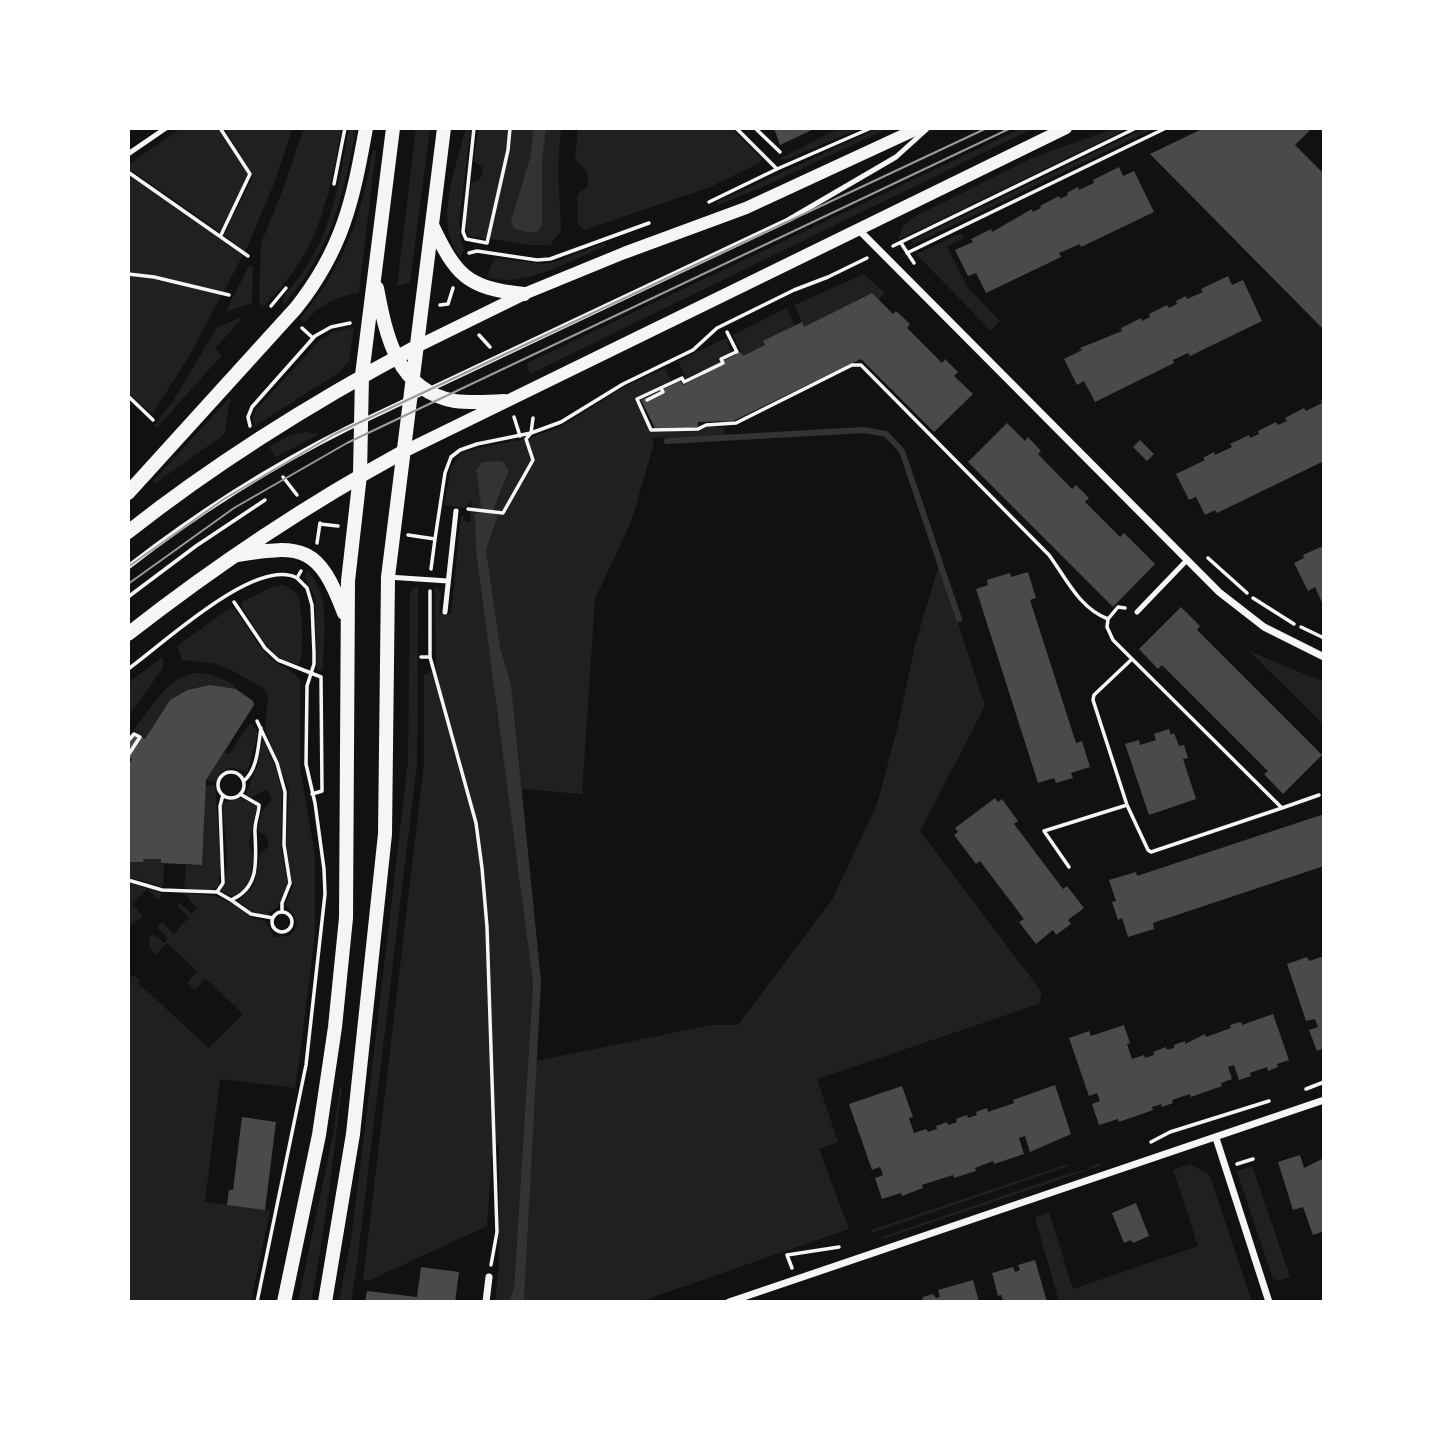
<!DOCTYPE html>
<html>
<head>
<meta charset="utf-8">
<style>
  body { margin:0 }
  #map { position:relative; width:1452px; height:1430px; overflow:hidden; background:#111; font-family:"Times New Roman",serif }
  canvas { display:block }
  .frame { position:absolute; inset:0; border:130px solid #fff; pointer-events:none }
</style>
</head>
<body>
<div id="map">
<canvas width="1452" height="1430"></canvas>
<div class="frame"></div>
</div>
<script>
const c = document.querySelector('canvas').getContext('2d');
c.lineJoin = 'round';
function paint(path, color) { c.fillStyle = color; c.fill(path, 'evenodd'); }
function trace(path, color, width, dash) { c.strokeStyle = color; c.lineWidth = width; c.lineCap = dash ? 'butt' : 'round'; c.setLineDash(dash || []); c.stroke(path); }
paint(new Path2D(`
  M181,128h36l32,47 -29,57 -92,-64v-3z
  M223,128h70l-20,58 -28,66 -21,-17 28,-56v-6z
  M304,128h38c-15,76 -22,123 -80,180l-3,-8 2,-57 19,-46z
  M349,128h7c-14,73 -23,118 -72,177l-2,-6c11,-14 23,-28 32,-45 21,-39 27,-83 35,-126z
  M416,128h14l-20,155 -13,3z
  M466,128h5l-12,93 1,16 4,13 -4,7c-27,-38 -4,-88 6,-129z
  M478,128h83l-3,39 3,64 -11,14h-19l-61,-9 -3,-3 -1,-11 5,-38 10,-6 2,-10 -9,-7z
  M578,128h153l31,31 -3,4 -49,24 -125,43 -7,-5 -1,-30 11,-10 -1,-14 -12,-11z
  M840,128h21l-73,31h-9z
  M879,128h10l-131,61 -40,16 -1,-3z
  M1022,128h12l-504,246 -3,-10 2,-2z
  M1115,128h14l-231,112 5,-14 9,-8 120,-60z
  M1145,128h10l-245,118 3,-6z
  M373,150h3l-17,143c-24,4 -40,12 -55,30l-4,-4c46,-56 60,-99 73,-169z
  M128,173l115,82 -56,105 -35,54 -24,-22z
  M961,233l3,5 -17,9 20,40 33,34 -9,10 -75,-77z
  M604,243l2,3c-35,14 -82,43 -119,31l7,-19 50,6 17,-4z
  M249,266l4,1 -1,36 -24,8 -1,-2z
  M864,274l21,19 -7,7 -7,-7 -67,34 -10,-22z
  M786,308l9,17 -9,5 1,5 -44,21 -10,-21z
  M243,317l-28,32 7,6 -65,73 -2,-3 20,-27 42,-71z
  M354,327l-5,34 -8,10 -86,55 -2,-7 2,-8 64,-70 13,-9z
  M726,338l5,14 -13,7 2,3 -34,16 -8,-17z
  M665,368l6,13 -36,18 15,32 48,-1 9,-3h17l1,9 -72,2v9l-22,75 -36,77 -13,195 -60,-5 -11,-105 -11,-37 -14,-97 12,-35 -7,-2 17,-39 -13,-13 -13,1 -6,8 7,42 -7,39 57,432 -19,305 -5,14h-14l4,-36v-125l-7,15 -5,70 -119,55 -5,-1 61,-517v-88l12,-6 -1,-83 6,7 -2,19 12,2 10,-98h3l-1,5 7,1 2,-21 -8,7 -20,-3 7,-38 11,-14 15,-5 49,-9 36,-13 62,-39z
  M230,397l1,3 -3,9 -3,25 -71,50 -1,-3z
  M306,432l13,2 -43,23 -7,-10 21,-12z
  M939,565l46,141 -65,125 122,161 -3,12 -222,75 21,63 -19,7 30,80 -210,73h-115l12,-241 175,-36h27l95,-127 44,-94 22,-82 16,-77z
  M307,570c25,25 16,67 16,99l-6,1 -2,-72 -10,-21z
  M282,585c8,2 15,6 17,15 3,12 5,54 0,64 -27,1 -45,-39 -58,-58l1,-4 30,-15z
  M418,585l-1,178 -60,501 -6,38h-12l12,-63 15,-120 42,-357 2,-169z
  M230,608l5,2c12,15 20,33 34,47 10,10 24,11 31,24v87l15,87v80l-17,134 -3,19 -75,-9 -15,123 65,8 -19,92h-123v-329l5,4 2,-1 5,5 -2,2 71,65 34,-34 -37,-35 -12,11 -7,-7 10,-12 -30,-28 -11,12c-7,-8 -10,-13 -4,-22l12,10 4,-5 -11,-11 5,-5 12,12 15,-17 -12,-11 3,-3 12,11 5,-5 -13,-16 32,3 21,10 15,12 13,3 9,16 15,-1c14,-12 7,-21 -4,-31l8,-19 -7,-40 3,-56 -24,-61 3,-32 -4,-8 -31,-18 -20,-8 -31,-3 -5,-14z
  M1249,651l75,31v43z
  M163,657v9l-3,6 -32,45v-34z
  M194,673c14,-1 29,5 40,12l2,4c-58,-8 -62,4 -91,50l-12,-8c19,-23 30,-50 61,-58z
  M250,723l8,10 -10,38 -17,-3 -10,4 -5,10 -10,-2 18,-28 5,2z
  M263,739l13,29 6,25 -1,54 7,38 -10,21 -11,9 -16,-4 -13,-10 13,-12 4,-7 5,-28 9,-8 -3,-10 -9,-6 5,-19 9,-10v-5l-5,-6 -15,7 -6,-2 12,-28z
  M205,786h10l6,81 -3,20 -10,4 -24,-3 2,-23h16z
  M241,798l16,8 -8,38 5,13 -4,25 -9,10 -8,5 -12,-6c12,-24 3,-59 1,-85l2,-4z
  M144,859h17v4l3,1 -1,23 -35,-10v-15h15z
  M128,883l33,10 -2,7 -12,-11 -15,15 11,12 -8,7 -7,2v-11l3,-5 -3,-3z
  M340,1087h2c-9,72 -17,144 -31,215h-13l36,-172z
  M1099,1163l1,3 -214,72h-7l191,-65 16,-3z
  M1068,1164v2l-196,67 -1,-3z
  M1190,1164l19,10 43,128h-193l-24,-85 14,-5 24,77 125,-43 -25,-76z
  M1250,1167l3,1 37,109 -12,4 -5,-2 -36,-108z`), '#202020');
paint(new Path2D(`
  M534,128h12l-4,32v65l-5,7h-12l-11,-4 -3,-7 19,-63z
  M495,461l8,1 5,7v4l-16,40 6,2 -12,35 14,97 11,37 30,297 -17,321h-15l5,-14 19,-305 -57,-432 -1,-37 7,-2 -6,-42 6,-8z`), '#333');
trace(new Path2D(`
  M667,441l197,-11 22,4 16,17 57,168`), '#333', 6);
paint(new Path2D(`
  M774,128h42l-36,17z
  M1204,128h108l-17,17 29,29v156l-174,-176z
  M1119,167l4,9 11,-5 20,41 -73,35 -1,-3 -21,9 2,4 -75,36 -10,-20 -8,3 -13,-26 18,-8 -2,-3 20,-10 1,3 40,-23 1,3 8,-4 -1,-2 19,-10 1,3 8,-4 -1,-2 11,-6 1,3 15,-7 -1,-3z
  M1228,276l4,9 11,-5 19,41 -72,35 -2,-3 -15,7 1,3 -79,39 -11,-21 -7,4 -13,-26 18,-9 -2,-2 42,-17 -1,-3 20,-10 1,3 8,-4 -1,-3 18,-9 2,3 8,-4 -1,-3 10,-5 1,3 16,-7 -2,-3z
  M872,293l21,21 3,-3 14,13 -3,4 35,35 3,-4 13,13 -4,4 19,18 -39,38 -73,-73 -128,62 -35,1v5l-43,1 -14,-28 39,-19 3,4 20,-10 -2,-4 40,-19 2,4 22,-11 -2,-4 39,-19 2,5z
  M1324,399v62l-107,52 -2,-3 -10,5 -9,-18 -7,3 -13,-26 29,-14 -2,-2 11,-6 1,3 17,-8 -2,-3 19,-9 1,3 9,-4 -1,-3 18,-9 2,3 9,-4 -2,-3 19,-10 2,3 16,-8 -1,-3z
  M1007,423l18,18 3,-4 13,14 -3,3 34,35 4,-4 13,13 -4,4 35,35 4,-4 31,31 -42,43 -145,-145z
  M1140,440l14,14 -7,7 -14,-14z
  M1321,547l3,2v58l-9,-20 -7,4 -14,-28 10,-5 -1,-3z
  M1028,572l8,26 -6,2 46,143 6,-2 8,26 -19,6 2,5 -17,5 -2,-5 -16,5 -62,-194 12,-4 -1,-5 23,-7 1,4z
  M1181,607l19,19 -3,4 125,125 -39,39 -19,-20 4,-3 -106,-106 -4,4 -19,-20z
  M210,685l26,4 17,12 1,4 -48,75 -4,85 -41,-2v-4h-17l-1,3h-15v-96l4,-7 -4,-2v-15l6,-10 11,7 25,-39 17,-10z
  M1169,729l2,6 3,-2 5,13 5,-1 4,13 -5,1 13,40 -47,16 -24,-71 14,-4 1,5 16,-5 -2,-6z
  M995,798l3,4 4,-3 16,22 -4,3 49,65 4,-3 17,22 -16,12 3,4 -15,11 -3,-5 -17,14 -17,-22 5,-3 -44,-58 -4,3 -22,-29 4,-3 -3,-4z
  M1324,814v52l-171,57 1,6 -26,8 -6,-19 -4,2 -6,-18 4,-1 -7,-21 27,-8 1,4z
  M1324,956v92l-7,3 -8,-21 9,-3 -3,-8 -9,2 -19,-57 20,-7 2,4z
  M1273,1014l16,46 -12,4 1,3 -10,4 -1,-4 -17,6 1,3 -12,4 -5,-15 -6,2 4,12 -11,4 1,3 -31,11 -1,-3 -18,6 1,3 -11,4 -1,-3 -9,3 1,3 -34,12 -1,-3 -19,6 -7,-21 8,-3 -3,-8 -8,3 -20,-58 20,-7 2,5 33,-11 6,18 -3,1 5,15 12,-4 1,3 9,-3 -1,-3 13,-5 1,3 7,-2v-3l11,-4v3l20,-10 1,3 25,-9 -1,-3 11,-3 1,3z
  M1055,1085l16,49 -41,18 -5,-16 -6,2 5,16 -30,10 -1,-3 -18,7 1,3 -22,7 -1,-3 -31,10 1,3 -21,8 -1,-3 -19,6 -7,-21 8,-3 -3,-8 -8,3 -23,-66 53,-18 11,31 -4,1 5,15 12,-4 2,3 9,-3 -1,-3 11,-4 1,3 9,-3 -1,-3 11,-4 1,3 9,-3 -1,-3 11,-4 1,4 26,-9 -1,-3z
  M242,1117l34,5 -11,88 -38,-5 2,-15h4z
  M1300,1155l4,13 18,-9 2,6v66l-11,4 -10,-28 -10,3 -15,-48z
  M1136,1203l13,33 -16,7 -2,-3 -7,3 -12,-30z
  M1035,1260l12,42h-43l-3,-7 -3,1 -6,-23 21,-6 2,5 5,-2 -2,-5z
  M421,1267l38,5 -4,30h-90l2,-11 50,6z
  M973,1280l6,22h-57l1,-5 10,-3 3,4 4,-1 -2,-7z`), '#4a4a4a');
trace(new Path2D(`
  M220,128l30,46 -29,61
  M474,128l-11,104 3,7 21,4 21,-93 2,-22
  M736,128l41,41
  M755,128l25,24
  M128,172l120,84
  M334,184l11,-56
  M709,202l68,-33 94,-41
  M901,243l13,20
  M893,246l243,-118
  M469,253l8,-2 60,9 13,-1 99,-36
  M907,253l259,-125
  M128,274l26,3 75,18
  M440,305l8,-1 5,-16
  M271,306l15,-18
  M302,328l11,10
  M727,332l10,20
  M479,335l11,12
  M736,352l-15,7 2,4 -2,1 -37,18 -2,-4 -45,21 14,31 47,-1 8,-4 30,-2 116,-58h9l188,190c17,23 30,53 59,64
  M128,396l25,24
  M647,400l16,-8 -2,-4
  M514,417l6,19
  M250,426l-2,-9 4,-10 63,-71 16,-9 19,-4
  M283,477l14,18
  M468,509l35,4 30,-53 -7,-21 5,-6 2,-15
  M320,524l18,2
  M408,535l27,4 10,-66 6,-16 9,-7 17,-6 54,-11 30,-11 62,-38 70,-34 24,-22 77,-38 34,-13 39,-19
  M317,543l3,-20
  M1208,558l39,35
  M431,569l4,-30
  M430,591v66l46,166 6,45 5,59 10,305 -6,33
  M128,597l68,-51 69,-46
  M1253,598l41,26
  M234,602l31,46 13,12 43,17 1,114 -10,3
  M1125,608l-7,-1 -10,12 -1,8 6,13 169,168 37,-13
  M1301,627l23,11
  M421,657h9
  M128,669c34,-24 128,-113 169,-91l4,-7
  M257,721l20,42 8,29 -1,53 6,38 -8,20v9
  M128,741l6,-7 6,3 -11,17
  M218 785a13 13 0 1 1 26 0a13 13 0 1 1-26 0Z
  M244,781c14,-12 14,-35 17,-53
  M1127,805l-34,-105 1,-5 38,-36
  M1069,867l-25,-36 83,-26 21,45 3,2 131,-44
  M128,880l34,10 55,2 6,-9 -3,-77 3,-11
  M217,892l14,8c29,-12 25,-40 24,-67 -1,-10 4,-19 4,-28l-19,-11
  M231,900l20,14 22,4
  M272 922a10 10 0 1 1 20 0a10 10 0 1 1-20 0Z
  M1306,1089l18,-7
  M1151,1142l19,-10 99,-31
  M1237,1164l16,-5
  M792,1268l-5,-13 52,-8
  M257,1302l49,-237 19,-171 -1,-25 -9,-66 -9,-39 1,-78 7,-22v-11l-2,-48 -5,-17 -10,-10`), '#f5f5f5', 3.5);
trace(new Path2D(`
  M128,154l38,-26
  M128,567c68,-53 142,-100 220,-139l440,-208 108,-63 32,-29
  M388,577l60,4
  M445,612l11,-101
  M1137,612l50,-52`), '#f5f5f5', 5);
trace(new Path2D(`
  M858,229l361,363 45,35 60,30
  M1216,1138l53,164
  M486,1302l3,-25
  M729,1302l595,-202`), '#f5f5f5', 7);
trace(new Path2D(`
  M416,347l108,-53 100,-41 122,-45 173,-80
  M403,452l663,-324`), '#f5f5f5', 12);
trace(new Path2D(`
  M432,225c24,50 34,63 92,69
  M377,288c9,48 20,103 78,113 16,2 33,1 49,0
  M128,493l168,-185c47,-59 57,-108 70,-180
  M128,532c90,-71 187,-131 288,-185
  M237,555c67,-11 82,-8 107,58
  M128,634c87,-68 178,-129 275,-182
  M284,1302l35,-167 16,-108 11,-109 2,-337 12,-106 2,-100 31,-247
  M325,1302l28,-168 32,-300 3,-257 56,-449`), '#f5f5f5', 14);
trace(new Path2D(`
  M128,567l96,-68 111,-65 652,-306
  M128,584l106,-76 113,-65 664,-315`), '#9a9a9a', 2);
</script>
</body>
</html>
